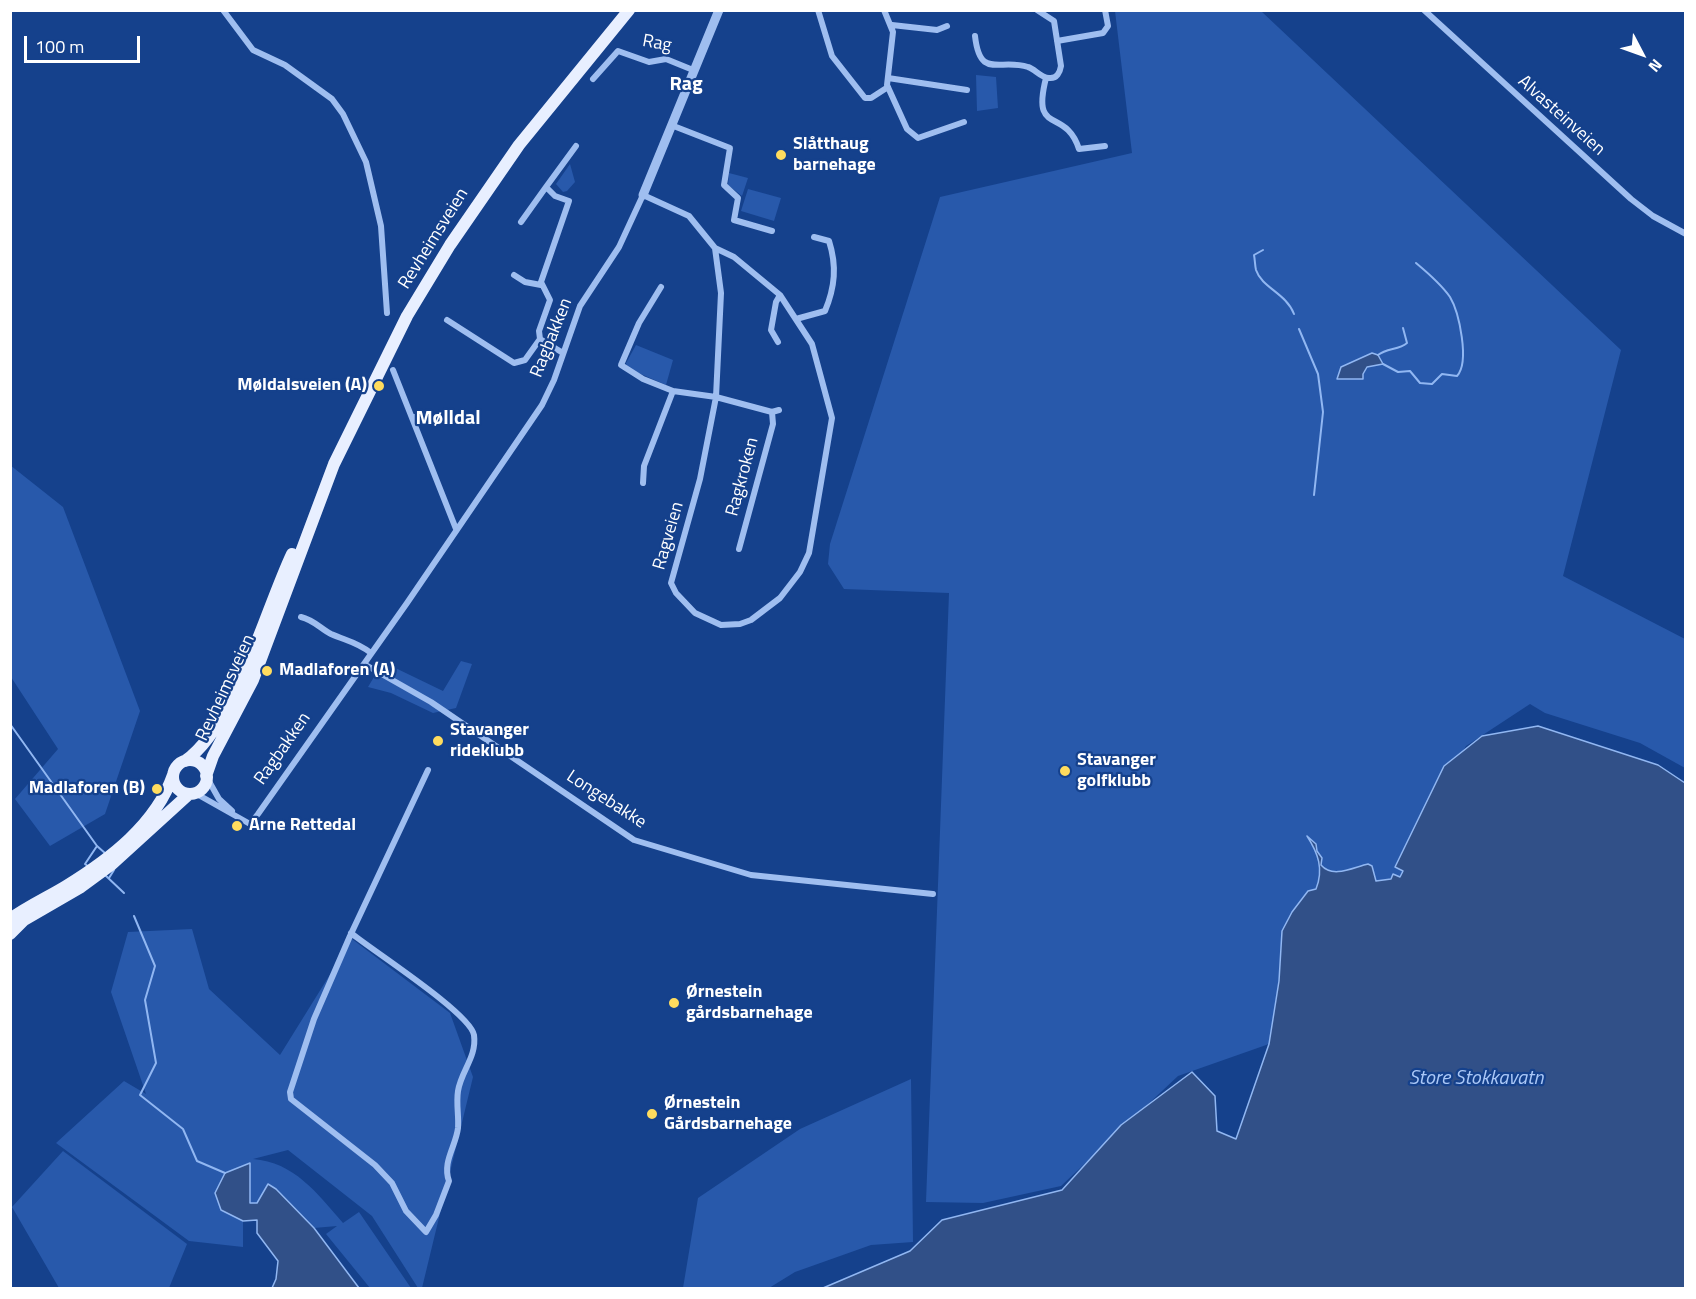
<!DOCTYPE html>
<html>
<head>
<meta charset="utf-8">
<style>
  body { margin:0 }
  #map { position:relative; width:1696px; height:1299px; overflow:hidden; background:#15418c; font-family:"Titillium Web",sans-serif }
  canvas { display:block }
  .frame { position:absolute; inset:0; border:12px solid #fff; pointer-events:none }
  .north { position:absolute; left:1612px; top:24px; width:60px; height:60px; -webkit-text-stroke:4px #15418c; paint-order:stroke; rotate:131deg; font-size:16px; font-weight:700; line-height:24px; text-align:center; color:#fff }
  .north::after { content:''; display:block; margin:auto; width:21px; height:27px; background:#fff; clip-path:polygon(50% 0,100% 100%,50% 72%,0 100%) }
  .scale { position:absolute; left:24px; top:36px; width:116px; height:27px; box-sizing:border-box; border:3px solid #fff; border-top:0; padding-left:8px; font-size:18px; line-height:21px; white-space:nowrap; color:#fff; -webkit-text-stroke:4px #15418c; paint-order:stroke }
</style>
</head>
<body>
<div id="map">
<canvas width="1696" height="1299"></canvas>
<div class="frame"></div>
<div class="north">N</div>
<div class="scale">100 m</div>
</div>
<script>
const c = document.querySelector('canvas').getContext('2d');
c.lineJoin = 'round';
function paint(path, color) { c.fillStyle = color; c.fill(path, 'evenodd'); }
function trace(path, color, width, dash) { c.strokeStyle = color; c.lineWidth = width; c.lineCap = dash ? 'butt' : 'round'; c.setLineDash(dash || []); c.stroke(path); }
function write(font, color, halo, rows, align = 'center') {
  c.font = font + ' "Titillium Web",sans-serif'; c.lineWidth = 4.5; c.setLineDash([]); c.textBaseline = 'middle'; c.strokeStyle = halo; c.fillStyle = color; for (const [text, x, y, turn = 0] of rows) {
    c.save(); c.translate(x, y); c.rotate((+turn || 0) * Math.PI / 180); c.textAlign = isNaN(turn) ? turn : align; if (halo) c.strokeText(text, 0, 0); c.fillText(text, 0, 0); c.restore();
  }
}
paint(new Path2D(`
  M1115,11h146l360,339 -58,226 122,63v129l-45,-25 -95,-30 -15,-9 -64,42 -71,121 8,4 -3,7 -24,3 -8,-17c-8,2 -15,6 -23,7 -20,3 -21,-3 -29,19l-8,1 -16,21 -10,19 -3,50 -10,63 -91,32 -117,110 -78,17 -57,-1 23,-609 -105,-4 -16,-25 2,-20 110,-347 192,-44z
  M976,75l20,2 2,31 -21,3z
  M570,164l5,18 -8,9 -4,1 -7,-8z
  M729,173l19,5 -6,18 -14,-11z
  M748,189l33,9 -7,23 -33,-10z
  M636,345l37,15 -7,25 -39,-17 -1,-5z
  M10,465l53,42 77,204 -35,103 -55,32 -35,-47 43,-50 -47,-72z
  M461,661l11,3 -16,44 -23,5 -42,-20 -23,-6 15,-25 60,29z
  M192,929l17,60 71,66 72,-116 98,74 23,64 -51,211h-4l-46,-72 -84,-66 -35,9c41,3 64,34 90,64l16,-11 52,76h-41l-44,-54 11,-8 -23,2 -38,-39 -8,-4 -11,18 -36,7 22,11v26l-54,-6 -133,-98 68,-62 22,13 -35,-102 17,-60z
  M911,1079l2,163 -42,3 -76,27 -26,16h-86l15,-90 102,-69z
  M63,1151l124,93 -18,44h-110l-47,-81z`), '#2859ab');
const water = new Path2D(`
  M1372,353l6,2 5,9 -16,3 -4,7v5h-26l4,-12z
  M1538,726l120,39 27,18v505h-862l87,-37 32,-31 120,-30 59,-65 71,-53 23,24 2,35 19,8 33,-95 10,-63 3,-50 10,-19 16,-21 8,-2c8,-20 2,-36 -9,-53l9,8 1,7 5,7 -1,7c12,14 33,2 47,-1l4,2 4,15 15,-2 2,-5 7,3 3,-6 -8,-4 49,-101 38,-30z
  M250,1163v40h7l11,-19 8,5 38,39 45,60h-87l4,-9 2,-18 -21,-28v-13l-14,1 -22,-11 -6,-17 10,-20z`);
paint(water, '#315088');
trace(water, '#91b7f2', 1.5);
trace(new Path2D(`
  M1263,250l-9,5c1,5 1,11 2,15 6,18 30,23 38,44
  M1299,329l19,45 5,38 -9,83
  M1378,355c9,-7 21,-5 29,-12l-4,-15
  M1383,364l15,8 12,-1 10,12 12,1 10,-10 15,2c13,-14 2,-64 -7,-79 -9,-13 -22,-24 -34,-34
  M10,724l87,122 9,8
  M89,867l-4,-3 12,-18
  M105,875l19,18
  M109,878l5,-8
  M134,916l21,50 -10,34 11,63 -16,32 43,34 14,32 28,12`), '#91b7f2', 2);
trace(new Path2D(`
  M223,10l30,40 32,15 47,34 11,15 23,48 15,64 6,87
  M818,10l14,46 33,42h6l17,-11
  M884,10l9,22 -6,53 20,44 11,9 46,-16
  M1424,10l207,189 22,17 33,18
  M892,25l45,5 10,-4
  M975,36c5,44 24,22 53,31 7,2 13,11 21,11 8,1 11,-6 12,-12l-7,-45 -17,-11
  M1057,41l46,-8 5,-7 -3,-16
  M888,78l79,12
  M1046,78c-15,59 19,28 33,71l26,-3
  M593,79l25,-28 31,11 17,-3 27,11
  M671,125l59,23 -6,37 14,13 -4,22 38,11
  M521,222l25,-35
  M514,275l11,7 16,3
  M796,319l29,-8c10,-24 12,-45 4,-70l-15,-4
  M447,320l67,43 11,-3 15,-21
  M778,342l-7,-12 5,-28 4,-7
  M563,353l-23,-14 -1,-8 11,-31 -9,-18 28,-81 -14,-5 -9,-9 30,-41
  M393,370l63,159
  M673,391l43,6 56,15
  M413,417h28l11,4
  M643,483l1,-17 29,-75 -30,-12 -22,-14 18,-42 22,-36
  M739,549l34,-125 -1,-12 7,-2
  M301,617c13,3 20,12 30,17 16,7 26,8 40,19
  M364,664l67,38 203,138 117,35 182,19
  M206,776l13,23 13,12
  M195,793l55,31 8,-10 149,-211 135,-198 12,-25 26,-74 39,-59 24,-52 46,21 26,32 19,9 46,38 32,49 20,74 -23,135 -9,19 -20,26 -29,22 -11,4 -19,1 -26,-12 -19,-20 -5,-10 29,-104 16,-82 5,-104 -6,-45
  M351,933c22,18 119,80 123,102 3,22 -13,36 -16,56 -2,13 1,25 0,37 -2,18 -16,34 -9,53l-13,34 -10,17 -20,-21 -14,-28 -17,-18 -84,-66 -1,-7 24,-73 36,-83 78,-166`), '#9fbef0', 6);
trace(new Path2D(`
  M643,195l76,-185`), '#9fbef0', 9);
trace(new Path2D(`
  M173 777a17 17 0 1 1 34 0a17 17 0 1 1-34 0Z
  M185,761c50,-35 80,-150 107,-207
  M206,776l7,-20 40,-76 81,-216 73,-148 43,-71 69,-100 110,-135
  M10,919c18,-13 38,-22 56,-33 44,-27 90,-62 107,-111
  M10,934l14,-14 57,-33 30,-22 78,-71`), '#e8efff', 12);
for (const [x, y, r, color] of [
  [781,155,6,"#ffdc5e"],
  [379,386,6,"#ffdc5e"],
  [267,671,6,"#ffdc5e"],
  [438,741,6,"#ffdc5e"],
  [1065,771,6,"#ffdc5e"],
  [157,789,6,"#ffdc5e"],
  [237,826,6,"#ffdc5e"],
  [674,1003,6,"#ffdc5e"],
  [652,1114,6,"#ffdc5e"]
]) { const dot = new Path2D(); dot.arc(x, y, r, 0, 2 * Math.PI); c.fillStyle = color; c.fill(dot); trace(dot, '#15418c', 2); }
write('18px', '#fff', '#15418c', [
  ["Rag",657,44,10],
  ["Alvasteinveien",1561,116,42],
  ["Revheimsveien",434,239,-58],
  ["Ragbakken",552,338,-68],
  ["Ragkroken",743,477,-75],
  ["Ragveien",669,536,-74],
  ["Revheimsveien",226,688,-65],
  ["Ragbakken",283,749,-55],
  ["Longebakke",606,800,33]
]);
write('bold 18px', '#fff', '#15418c', [
  ["Slåtthaug",793,145],
  ["barnehage",793,166],
  ["Møldalsveien (A)",367,386,"right"],
  ["Madlaforen (A)",279,671],
  ["Stavanger",450,731],
  ["rideklubb",450,752],
  ["Stavanger",1077,761],
  ["golfklubb",1077,782],
  ["Madlaforen (B)",145,789,"right"],
  ["Arne Rettedal",249,826],
  ["Ørnestein",686,993],
  ["gårdsbarnehage",686,1014],
  ["Ørnestein",664,1104],
  ["Gårdsbarnehage",664,1125]
], 'left');
write('bold 20px', '#fff', '#15418c', [
  ["Rag",686,85],
  ["Mølldal",448,419]
]);
write('italic 20px', '#abc8f7', '#15418c', [
  ["Store Stokkavatn",1476,1079]
]);
</script>
</body>
</html>
